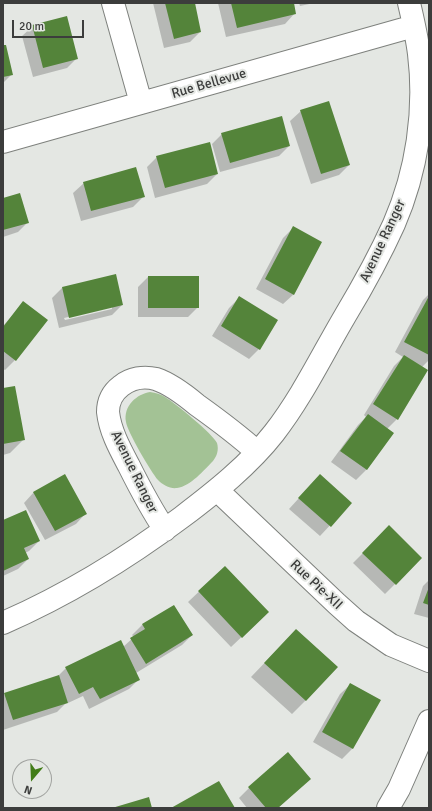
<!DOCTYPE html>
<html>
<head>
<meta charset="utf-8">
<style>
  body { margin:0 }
  #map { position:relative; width:432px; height:811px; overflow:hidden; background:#e4e7e3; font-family:Signika,sans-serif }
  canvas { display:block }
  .frame { position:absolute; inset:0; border:4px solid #3c3d3c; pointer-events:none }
  .north { position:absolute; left:12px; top:759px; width:40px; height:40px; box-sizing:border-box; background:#e4e7e3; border:1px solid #a1a3a0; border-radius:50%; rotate:199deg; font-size:11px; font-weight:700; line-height:16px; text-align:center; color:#3c3d3c }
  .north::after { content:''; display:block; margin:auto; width:14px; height:18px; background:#427d18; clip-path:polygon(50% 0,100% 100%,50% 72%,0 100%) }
  .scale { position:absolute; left:12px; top:20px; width:72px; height:18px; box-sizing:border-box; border:2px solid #3c3d3c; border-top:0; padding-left:5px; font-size:12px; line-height:14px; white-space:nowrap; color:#3c3d3c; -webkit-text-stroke:3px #e4e7e3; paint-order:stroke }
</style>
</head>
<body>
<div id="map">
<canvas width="432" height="811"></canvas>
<div class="frame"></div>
<div class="north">N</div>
<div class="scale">20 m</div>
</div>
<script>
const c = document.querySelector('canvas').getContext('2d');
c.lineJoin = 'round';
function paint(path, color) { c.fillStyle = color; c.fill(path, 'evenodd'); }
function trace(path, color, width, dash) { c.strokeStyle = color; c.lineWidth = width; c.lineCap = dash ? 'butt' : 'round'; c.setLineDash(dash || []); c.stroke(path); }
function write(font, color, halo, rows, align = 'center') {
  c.font = font + ' Signika,sans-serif'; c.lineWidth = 4; c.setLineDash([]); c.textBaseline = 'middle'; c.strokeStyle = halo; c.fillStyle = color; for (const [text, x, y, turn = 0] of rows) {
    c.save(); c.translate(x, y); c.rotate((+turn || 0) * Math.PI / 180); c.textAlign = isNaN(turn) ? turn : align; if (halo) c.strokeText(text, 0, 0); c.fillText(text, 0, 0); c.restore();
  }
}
paint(new Path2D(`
  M150,392c6,1 10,2 15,5 10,6 48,37 52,46 2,7 0,13 -4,18 -9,9 -22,25 -36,27 -7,1 -14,-3 -19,-8 -7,-8 -31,-49 -32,-58 -3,-16 11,-28 24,-30z`), '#a3c295');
paint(new Path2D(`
  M153,3h41l6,29 -10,10 -26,6z
  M218,3h75l2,10 -10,11 -59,13z
  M299,3h15l-14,3z
  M33,26l44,32 -10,10 -34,9 -11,-41z
  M3,46l9,28 -9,9z
  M301,111l48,54 -10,10 -28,9 -21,-63z
  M222,134l67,12 -10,10 -59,16 -8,-28z
  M157,157l60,17 -10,10 -52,14 -8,-31z
  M84,183l59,14 -10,10 -52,14 -8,-28z
  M3,199l25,23 -10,10 -15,5z
  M293,228l1,66 -11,10 -27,-15 27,-51z
  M115,275l7,30 -10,10 -53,13 -7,-30 10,-10zM112,307v2l-47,11 -1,-2z
  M148,277l50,30 -10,10h-50v-30z
  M429,294v66l-7,7 -25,52 -10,10 6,4 -27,37 -10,10 -25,-18 27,-37 8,-8 -2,-2 30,-49 9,-9 -8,-5 28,-52z
  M239,298l20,51 -10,10 -37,-23 17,-28z
  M23,303l-8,57 -10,10 -2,-1v-43z
  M3,389l21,50 -14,14 -7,2z
  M310,486l41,17 -31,33 -31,-27z
  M34,492l52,21 -10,11 -31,16 -21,-37z
  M3,521l36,20 -10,10 -4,2 3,6 -10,10 -15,7z
  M389,527l32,31 -36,36 -32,-31z
  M225,567l43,45 -37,35 -43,-45z
  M429,580v38l-15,-4 9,-28z
  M174,606l18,29 -10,10 -46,28 3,6 -10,10 -40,20 -6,-13 -15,7 -1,-1 -10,10 -54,18v-34l2,-2 52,-17 9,-9 57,-21 11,-10 -2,-2 10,-10z
  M296,630l10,70 -14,14 -41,-37z
  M351,684l29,16 -28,49 -10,10 -29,-17 27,-48z
  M310,779l-32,29h-31l-8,-10 10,-10z`), '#0003');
paint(new Path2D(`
  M165,3h30l6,29 -27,7z
  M231,3h63l2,11 -59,14z
  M67,16l11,43 -35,9 -11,-43z
  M3,45h3l7,30 -10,2z
  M329,101l21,64 -29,9 -21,-64z
  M282,116l8,30 -60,17 -9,-30z
  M210,142l8,32 -53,14 -9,-32z
  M136,167l9,30 -54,14 -8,-29z
  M20,193l9,30 -26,7v-32z
  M293,226l29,16 -28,53 -29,-16z
  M116,274l7,31 -54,13 -7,-31z
  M148,276h51v32h-51z
  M239,296l39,24 -18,30 -39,-24z
  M429,296v59l-25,-13z
  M23,301l25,19 -32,41 -13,-10v-24z
  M404,355l24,15 -30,50 -25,-16z
  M15,386l10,54 -22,4v-56z
  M368,414l26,19 -27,37 -27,-19z
  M65,474l22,40 -32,17 -22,-39z
  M320,474l32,29 -21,24 -33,-29z
  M26,510l14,31 -16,7 5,11 -26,12v-51z
  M389,525l33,33 -26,27 -34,-32z
  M225,566l44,46 -27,26 -44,-47z
  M429,587v18l-6,-2z
  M174,605l19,30 -47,29 -16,-26 15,-9 -3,-5z
  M296,629l42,38 -32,34 -42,-38z
  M121,640l19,40 -40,19 -7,-12 -14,7 -14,-27z
  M59,675l9,28 -55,17 -9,-27z
  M350,683l31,17 -28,49 -31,-17z
  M288,752l23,27 -33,29h-12l-18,-21z
  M219,781l16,27h-64z
  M149,797l3,11h-40z`), '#54843a');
const minor = new Path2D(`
  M113,3l28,100
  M3,142l411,-116
  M217,490l120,114 19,17 35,24 38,16
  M165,530c-14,-21 -25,-42 -36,-64 -9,-17 -19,-35 -21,-54 0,-11 5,-20 13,-26 10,-8 23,-10 35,-7 15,5 29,16 41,26 21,15 41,30 60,47
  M3,623c64,-28 123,-64 179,-106 33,-25 67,-52 92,-84 28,-36 48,-78 71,-117 18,-30 35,-61 49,-92 23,-53 32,-113 25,-170 -2,-17 -6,-34 -10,-51
  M388,808l11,-19 30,-68`);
trace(minor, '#7e817d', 24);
trace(minor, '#fff', 22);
write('14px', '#3c3d3c', '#e4e7e3', [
  ["Rue Bellevue",209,84,-16],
  ["Avenue Ranger",383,241,-65],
  ["Avenue Ranger",134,472,64],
  ["Rue Pie-XII",316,585,43]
]);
</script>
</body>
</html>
